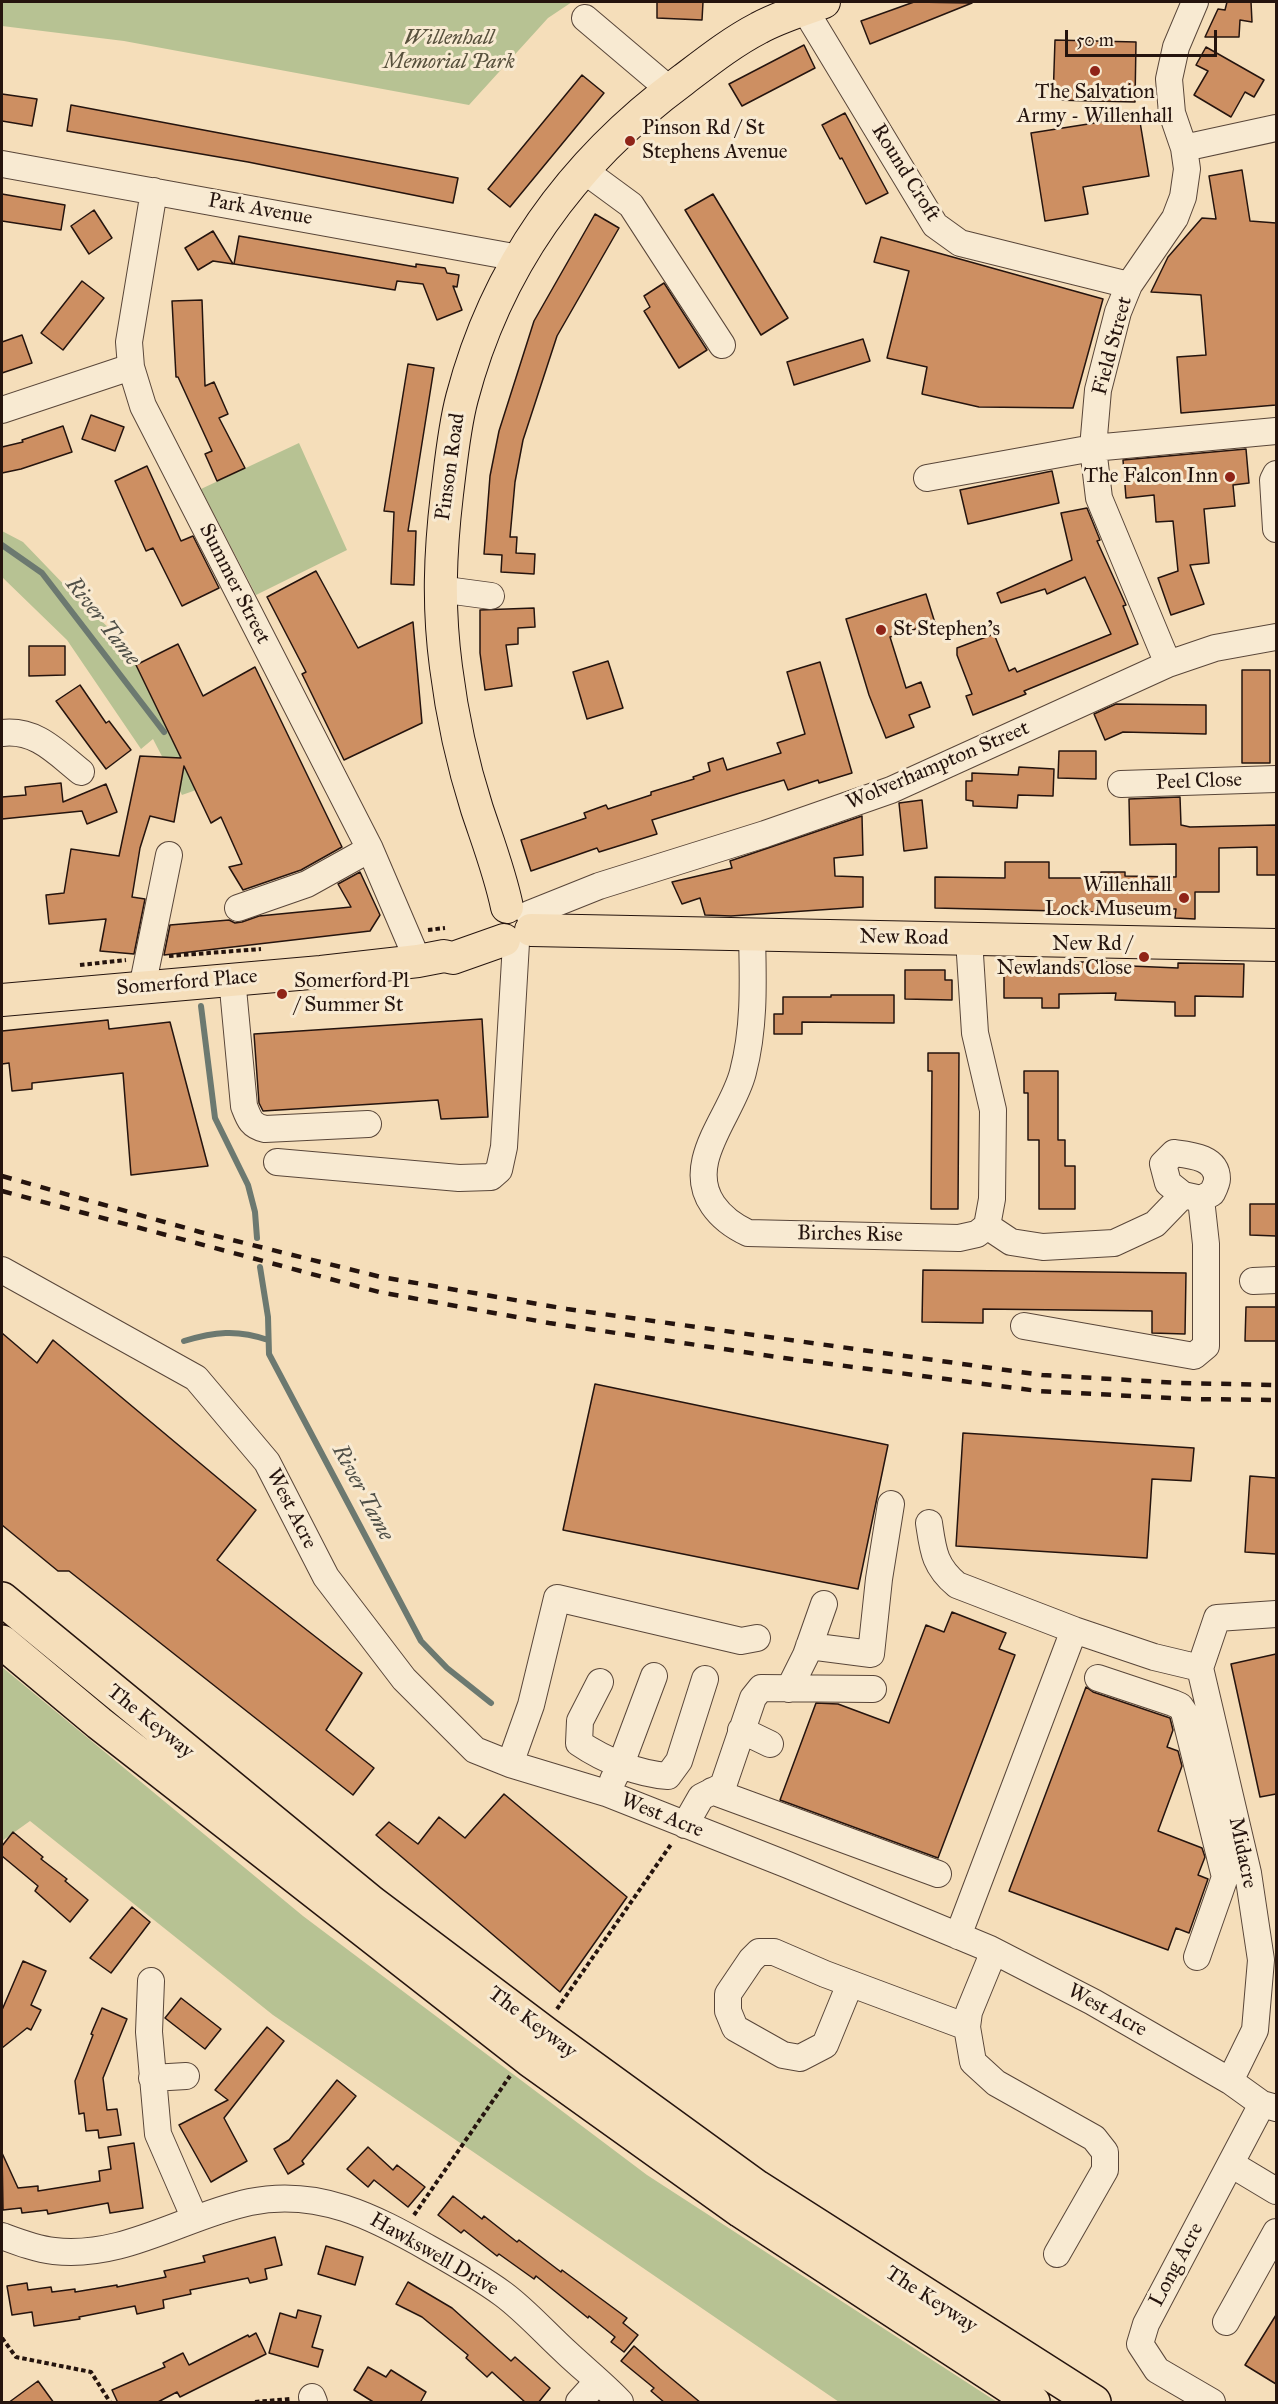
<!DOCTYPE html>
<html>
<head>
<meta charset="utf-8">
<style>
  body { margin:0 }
  #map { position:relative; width:1278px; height:2404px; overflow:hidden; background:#f5deba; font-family:"IM FELL Great Primer",serif }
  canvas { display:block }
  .frame { position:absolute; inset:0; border:3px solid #25140e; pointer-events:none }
  .scale { position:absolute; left:1065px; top:30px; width:152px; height:27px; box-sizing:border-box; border:3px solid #25140e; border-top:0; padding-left:8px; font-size:18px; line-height:21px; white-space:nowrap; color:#25140e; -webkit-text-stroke:4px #f8ead2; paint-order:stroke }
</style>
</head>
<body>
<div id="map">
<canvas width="1278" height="2404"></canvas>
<div class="frame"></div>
<div class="scale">50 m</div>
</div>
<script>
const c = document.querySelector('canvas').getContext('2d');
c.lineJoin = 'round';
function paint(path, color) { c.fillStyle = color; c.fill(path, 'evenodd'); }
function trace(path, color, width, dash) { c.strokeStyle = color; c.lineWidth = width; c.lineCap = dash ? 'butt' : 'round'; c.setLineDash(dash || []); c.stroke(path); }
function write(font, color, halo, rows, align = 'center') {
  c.font = font + ' "IM FELL Great Primer",serif'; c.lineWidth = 6; c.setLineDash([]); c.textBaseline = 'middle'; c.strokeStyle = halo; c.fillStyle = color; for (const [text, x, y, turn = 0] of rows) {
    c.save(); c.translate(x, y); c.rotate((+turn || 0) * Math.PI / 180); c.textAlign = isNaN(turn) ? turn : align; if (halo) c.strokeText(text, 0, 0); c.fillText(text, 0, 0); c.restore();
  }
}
paint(new Path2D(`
  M2,2h570l-24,16 -79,87 -345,-64 -122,-15z
  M299,443l48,107 -91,45 -55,-106z
  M2,531l21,11 50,52 39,37 24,34 60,125 -14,5 -29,-56 -12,10 -74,-109 -65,-63z
  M2,1667l301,249 344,259 350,227h-158l-566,-387 -243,-194 -28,20z`), '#b7c293');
trace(new Path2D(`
  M2,545l40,28 122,159
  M201,1006l14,112 33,67 7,27 2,26
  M260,1267l8,50 1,37 152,287 26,27 44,35
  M184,1341c30,-9 53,-12 84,-1`), '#6c7970', 6);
const building = new Path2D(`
  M657,2h46l-1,18 -45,-2z
  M914,2l58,1 -102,41 -9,-23z
  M1227,2h24l1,20 -12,-2 -1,17h-34l13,-28 7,1z
  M1055,40l81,2 -1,60 -82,-2z
  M804,45l11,23 -73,38 -13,-22z
  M1206,47l58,33 -10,17 -9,-5 -14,25 -37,-22 14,-24 -12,-6z
  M582,75l22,18 -94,114 -22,-18z
  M2,94l35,5 -5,27 -30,-5z
  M71,105l387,73 -5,25 -205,-41 -181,-31z
  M845,113l43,80 -22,11 -24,-46 -2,1 -18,-34z
  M1139,116l10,60 -66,11 5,27 -43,7 -14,-88z
  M1242,170l8,51 26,2v182l-95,8 -4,-56 29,-2 -5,-60 -50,-3 17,-35 34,-39 14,1 -7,-43z
  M2,194l63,11 -4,25 -59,-9z
  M713,194l75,124 -27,17 -76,-125z
  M94,210l18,28 -23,16 -18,-28z
  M595,214l24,14 -62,108 -34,104 -8,42 -5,55h7l-1,16 19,1 -1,20 -33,-2 1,-17 -18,-1 6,-78 9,-45 35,-110z
  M213,231l20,33 -20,-3 -15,9 -13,-22z
  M239,236l177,31v-3l29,4 2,5 12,2 -2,12 -4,-1 9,24 -25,10 -14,-36 -26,-3 -2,9 -161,-26z
  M881,237l222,62 -30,109 -94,-1 -57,-13 5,-27 -40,-9 22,-87 -35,-9z
  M82,281l22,17 -41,52 -22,-17z
  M664,283l43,67 -28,18 -35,-57 6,-4 -6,-11z
  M202,300l3,86 9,-4 14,32 -9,4 26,50 -28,13 -12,-27 7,-3 -34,-74h-2l-4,-76z
  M22,335l10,28 -30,10v-31z
  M863,339l7,22 -76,24 -7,-23z
  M408,364l26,4 -26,163h8l-2,54 -23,-1 3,-72 -10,-1z
  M91,415l33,12 -9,24 -33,-12z
  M63,426l9,26 -51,17 -19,4v-26l21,-5 -1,-2z
  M1246,449l3,34 -16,2 2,21 -31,3 5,54 -19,2 14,39 -33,11 -13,-37 20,-7 -5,-50 -17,1 -2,-27 -28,3 -3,-38z
  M147,466l34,75 12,-5 26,52 -37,18 -29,-58 -7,3 -31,-70z
  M1052,471l7,32 -91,21 -8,-34z
  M1087,508l13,32 -3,1 29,64 -3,1 15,38 -114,47 2,3 -53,21 -7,-19 6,-2 -15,-39v-7l37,-14 15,37 6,-3 2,4 94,-38 -26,-57 -38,17 -2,-5 -44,14 -4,-10 75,-33 -11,-47z
  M316,571l42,77 55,-26 9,101 -78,37 -42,-86 4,-2 -39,-75z
  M926,594l9,29 -45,14 16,51 15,-6 9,25 -21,8 5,12 -28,11 -17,-43 -23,-76z
  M534,608l1,19 -17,1v16l-12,1 6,41 -27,4 -5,-37v-43z
  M178,644l25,52 52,-29 87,180 -41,23 -58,20 -14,-23 13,-3 -21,-47 -10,6 -27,-57 -10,56 -24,-6 -10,32 -8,49 13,2 -11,55 -34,-3 6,-32 -57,5 -3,-29 18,-2 7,-44 48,7 21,-100 41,2 -45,-93z
  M29,646h36v29l-36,1z
  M608,661l15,47 -36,11 -14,-47z
  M820,662l32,111 -33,10 -1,-3 -30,10 -4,-10 -44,13 -88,27 5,14 -58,18 -2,-4 -66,23 -10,-31 65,-22 -2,-5 22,-8 2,4 43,-14v-3l43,-13 -1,-2 17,-6 -2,-8 15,-5 4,12 54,-17 -4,-10 28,-9 -18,-62z
  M1242,670h28v93h-28z
  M80,685l26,38 3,-2 22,29 -25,19 -50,-68z
  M1116,704l90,1v29l-83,-2 -18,8 -11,-26z
  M1059,751h37v28l-38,-1z
  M1019,767l35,2 -1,27 -35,-1 -1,13 -44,-2v-5l-7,-1v-19h6v-8l46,2z
  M61,783l2,19 43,-18 11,28 -30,12 -5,-13 -80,8v-22l24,-2 -1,-8z
  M1180,797l1,28 9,2 86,-2v50h-19v-28l-38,1v44h-24v27l-20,-1 1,-9 -76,-1v4l-165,-4v-31l70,1v-16h44v16h52v-6h24v4l51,1v-33l-46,1 -1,-46z
  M922,800l5,48 -23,3 -5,-48z
  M862,816l1,39 -29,3 1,18 28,1v30l-132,9 -26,-1 -5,-17 -18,6 -10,-22 60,-14 -2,-7z
  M360,872l20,43 -10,16 -206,24 6,-30 59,-5 6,3 7,-1 17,-6 92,-9 -13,-23z
  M1071,962h36v3l71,3v-5l66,1 -1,33 -48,-1v20h-20v-14l-60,-2 1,-7 -57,1v14h-17v-10h-38v-27h67z
  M905,970h40v10h7v20l-47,-1z
  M831,995h63v28l-92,-1v12h-28v-20h9v-17h48z
  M482,1019l6,98 -47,2 -3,-19 -175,11 -4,-8 -5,-69z
  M108,1020l1,9 61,-7 38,144 -77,9 -8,-102 -91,10v6l-20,2 -3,-28 -7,1v-33z
  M928,1053h31l-1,156h-27l1,-138h-4z
  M1024,1071h34v69h7v26h10v43h-36v-69h-11v-47h-4z
  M1250,1204h26v32l-26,-1z
  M923,1270l263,3 -1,61 -33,-1v-22l-169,-2v14l-61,-1z
  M1246,1307h30v34h-31z
  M2,1333l35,30 16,-23 203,170 -39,50 145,113 -36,57 48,38 -21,27 -284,-224h-11l-56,-46z
  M595,1384l293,61 -30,144 -295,-59z
  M963,1433l231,15 -3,33 -39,-2 -5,79 -191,-12z
  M1250,1476l26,2v76l-31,-2z
  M952,1612l54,21 -7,16 16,6 -77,203 -158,-58 36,-97 22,1 51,19 37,-98 18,7z
  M1276,1654v140l-16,3 -29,-133z
  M1086,1687l7,5 77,26 3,12 -6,17 11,4 4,15 -24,65 44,17 3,9 -7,18 10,4 -19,54 -13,-5 -8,22 -159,-59z
  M504,1794l123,103 -67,95 -184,-157 13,-13 29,22 21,-27 26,21z
  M13,1832l30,25 -2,2 26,20 -2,2 23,19 -18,22 -35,-31 3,-5 -36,-30v-10z
  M132,1907l18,15 -39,51 -21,-15z
  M23,1961l23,10 -15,34 10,5 -10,20 -4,-2 -25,20v-38z
  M181,1998l40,31 -16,20 -40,-31z
  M102,2008l25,11 -24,59 4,32 10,-1 4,26 -22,3 -1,-8 -12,1 -2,-18 -5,1 -4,-33 18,-46 -2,-1z
  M267,2027l17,14 -60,77 23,43 -36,21 -32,-57 49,-25 -13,-10z
  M337,2080l19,16 -54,65 2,3 -16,10 -14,-25 15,-9z
  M134,2143l9,65 -33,5 -2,-10 -60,11 -1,-4 -25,3 -1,-5 -18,2 -1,-57 16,35 20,-2v5l62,-10 -1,-10 12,-2 -3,-22z
  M368,2147l25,23 4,-5 28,22 -17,20 -34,-27 -6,7 -21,-18z
  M453,2196l29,23 2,-3 33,26 2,-2 42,32 1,-2 65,48 -4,5 15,12 -14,17 -13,-10 4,-5 -26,-21 -1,2 -52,-42 -2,3 -35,-25 -2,2 -33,-26 -3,3 -23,-18z
  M275,2237l7,28 -17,4 2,10 -17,4 -2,-5 -58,12 1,4 -28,6 1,8 -27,6 -2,-8 -56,11 1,2 -46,7 -2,-14 -20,3 -5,-29 20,-3 1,7 23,-3 1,5 23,-3v3l42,-7v2l49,-10 -2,-6 41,-9 -2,-6z
  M326,2246l37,11 -8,28 -37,-11z
  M408,2282l44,26 59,53 4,-4 35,31 -12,15h-12l-34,-31 -5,5 -21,-19 2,-3 -46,-38 -26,-13z
  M298,2310l23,6 -9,31 11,3 -5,17 -49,-14 11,-40 16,5z
  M1276,2315v69l-31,-19z
  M256,2333l10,21 -86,43 -3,-5 -21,11h-38l-6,-13 53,-23 -2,-4 20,-10 6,12 59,-30 1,2z
  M634,2346l26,23 41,34h-36l-14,-12 3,-3 -33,-27z
  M368,2367l18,10 5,-7 35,22 -6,11h-45l-21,-13z
  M38,2381l16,22h-46z`);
paint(building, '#cd8f62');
trace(building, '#25140e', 1.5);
const minor = new Path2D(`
  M805,10l130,215 25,18 169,42
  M585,18l85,72
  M1184,148l92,-20
  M2,164l517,94
  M582,169l49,36 91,140
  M154,191l-25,151 2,25 12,39 227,443 48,112
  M2,410l129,-43
  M1276,474l-3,6 3,49
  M927,478l166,-30 183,-17
  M439,589l52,7
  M1168,664l-69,-166 -6,-50 5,-58 20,-78 11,-27 46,-67 8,-21 4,-28 -3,-21 -12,-35 -3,-34 7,-32 19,-45
  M2,733c34,-4 54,19 79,39
  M1121,784l155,-5
  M238,908l69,-24 63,-35
  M529,914l70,-28 166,-52 126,-44 277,-126 47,-16 61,-11
  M752,934c1,46 3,92 -9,138 -10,42 -60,90 -30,133 9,13 20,21 35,28l211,5 18,-4 10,-8 5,-27 1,-89 -18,-77 -6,-94
  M232,978l12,128c5,13 7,20 21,23l103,-5
  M142,988l27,-133
  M277,1162l182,16 32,-1 8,-7 5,-23 12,-204
  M987,1226l24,16 32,5 71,-4 41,-19 28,-29 -15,-12 -5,-19 11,-11c16,2 43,4 43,26 0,4 -3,10 -5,14l-11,6 -18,-4
  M2,1270l194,108 71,84 59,115 78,102 71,71 35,14 96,29 182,72 202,84 103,53 137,79 32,23 14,4
  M1253,1281l23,-1
  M1024,1326l170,30 12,-10v-102l-5,-45
  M929,1523c4,27 5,43 28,62l117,45
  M809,1646l62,8 8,-75 12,-75
  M1200,1668l17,-50 59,-4
  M1098,1678l75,25 7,3 4,6 41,165 -28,80
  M600,1682l-20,39 -1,22c25,17 59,31 89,33l11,-15 26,-82
  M789,1689l17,-34 18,-51
  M741,1730l29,14
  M510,1764l21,-59 26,-107 184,43 16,-3
  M613,1780l8,-16 33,-88
  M712,1791l226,83
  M685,1825l16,-28 22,-11 30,-88 8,-10 112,1
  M958,1936l116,-306 80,27 46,11 48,205 13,87 -6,70 -25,51
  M994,1951l-25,61 -2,15 6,35 23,21 98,55 11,14v18l-48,84
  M151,1981l-2,51 9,102 37,85
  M850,1984l-25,61 -25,13 -17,-3 -48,-27 -7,-17v-17l23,-34 8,-8h15l51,22 142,53
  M152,2078l34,-2
  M1231,2164l45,27
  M2,2236c16,6 34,13 52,15 70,8 130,-35 196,-49 68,-14 124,15 180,47 25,14 50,28 73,45 23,17 43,40 64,59 17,16 37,32 53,49
  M1226,2322l50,-90
  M312,2397l2,5
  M579,2402l19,-21
  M1212,2402l-55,-32 -17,-26 6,-20 116,-220`);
const major = new Path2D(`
  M507,907c-7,-34 -19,-65 -30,-98 -15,-47 -25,-94 -31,-142 -8,-60 -6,-114 1,-173 4,-32 7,-66 15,-96 35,-134 111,-237 221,-318 25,-19 49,-38 76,-52 20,-11 44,-18 65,-26
  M531,930l745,15
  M2,1000l319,-28 97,-11 26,-5 9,2 51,-18`);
const highway = new Path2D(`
  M2,1599l370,304 174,131 211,153 337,215
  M2,1642l97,81 431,337 211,151 292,191`);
trace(minor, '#594639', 28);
trace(major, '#25140e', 34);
trace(highway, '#25140e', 36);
trace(new Path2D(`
  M428,930l17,-2
  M169,956l92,-7
  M80,965l46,-5
  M557,2009l115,-166
  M414,2215l96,-139
  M2,2338l14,19 75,15 19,30
  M255,2402l35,-3`), '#25140e', 4, [4.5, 3]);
trace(minor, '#f8ead2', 26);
trace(major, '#f5deba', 32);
trace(highway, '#f5deba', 33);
trace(new Path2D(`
  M2,1176l198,56 181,45 186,32 475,66 138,8 96,2
  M2,1191l377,101 170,31 235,35 254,33 151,8 87,1`), '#25140e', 4.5, [10, 10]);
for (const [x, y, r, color] of [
  [1095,71,6,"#8f2418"],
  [630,141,6,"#8f2418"],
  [1230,477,6,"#8f2418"],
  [881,630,6,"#8f2418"],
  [1184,898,6,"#8f2418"],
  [1144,957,6,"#8f2418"],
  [282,994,6,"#8f2418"]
]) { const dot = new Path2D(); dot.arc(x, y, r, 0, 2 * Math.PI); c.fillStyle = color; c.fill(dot); trace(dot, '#f8ead2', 2); }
write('italic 21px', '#58513d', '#f8ead2', [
  ["Willenhall",449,39],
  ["Memorial Park",449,63]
]);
write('21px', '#25140e', '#f8ead2', [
  ["The Salvation",1095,93,"center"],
  ["Army - Willenhall",1095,117,"center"],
  ["Pinson Rd / St",642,129],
  ["Stephens Avenue",642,153],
  ["The Falcon Inn",1218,477,"right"],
  ["St Stephen's",893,630],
  ["Willenhall",1172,886,"right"],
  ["Lock Museum",1172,910,"right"],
  ["New Rd /",1132,945,"right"],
  ["Newlands Close",1132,969,"right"],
  ["Somerford Pl",294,982],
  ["/ Summer St",294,1006]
], 'left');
write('21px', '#25140e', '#f8ead2', [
  ["Round Croft",905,173,58],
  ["Park Avenue",260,210,10],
  ["Field Street",1113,346,-75],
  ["Pinson Road",451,467,-82],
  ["Summer Street",234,584,63],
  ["Wolverhampton Street",938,766,-23],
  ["Peel Close",1199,782,-2],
  ["New Road",904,938,1],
  ["Somerford Place",187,983,-5],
  ["Birches Rise",850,1235,1],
  ["West Acre",291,1509,63],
  ["The Keyway",150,1722,39],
  ["West Acre",662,1816,22],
  ["Midacre",1242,1853,78],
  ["West Acre",1107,2011,29],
  ["The Keyway",532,2023,37],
  ["Hawkswell Drive",434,2255,30],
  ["Long Acre",1177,2265,-62],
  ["The Keyway",931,2300,33]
]);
write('italic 22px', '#4f4f47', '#f8ead2', [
  ["River Tame",102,622,52],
  ["River Tame",362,1493,62]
]);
</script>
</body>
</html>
